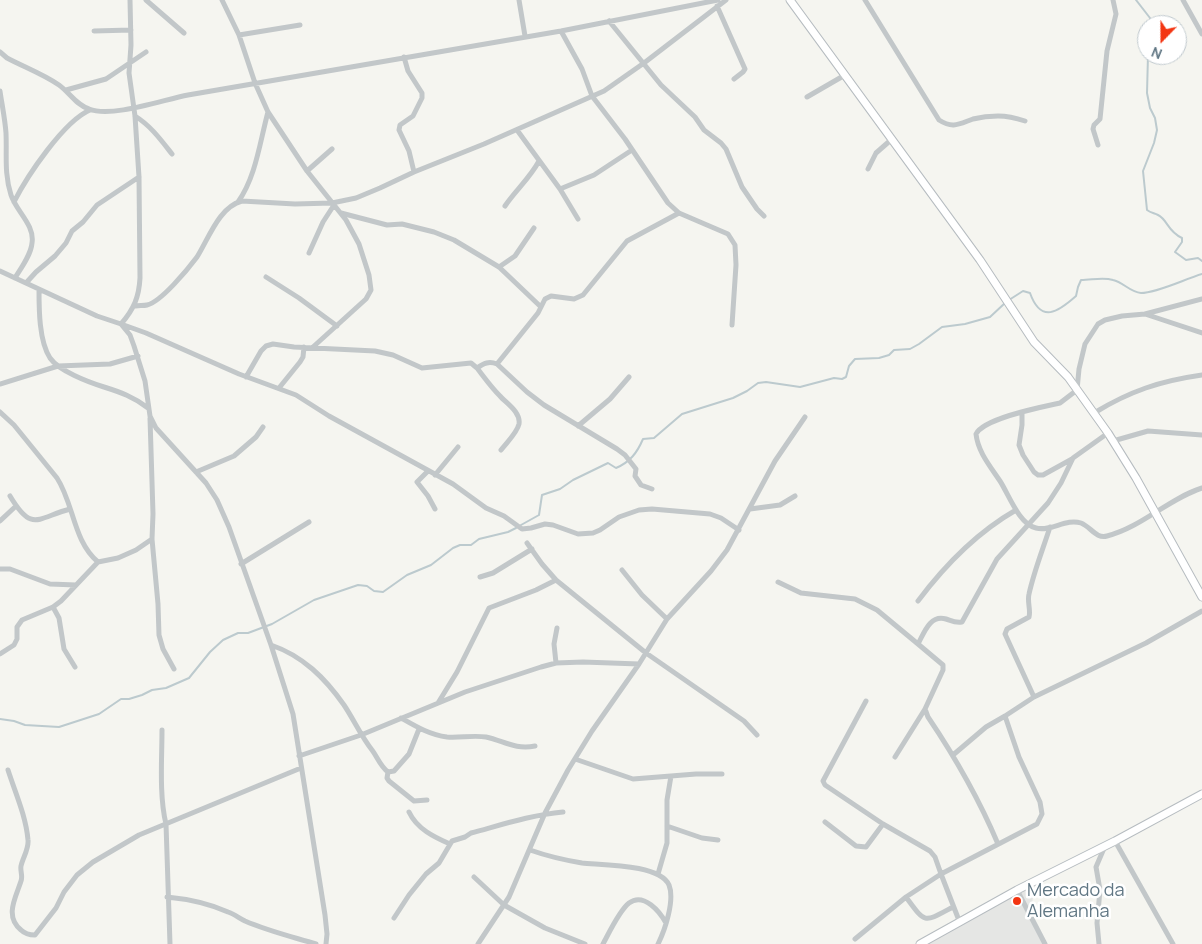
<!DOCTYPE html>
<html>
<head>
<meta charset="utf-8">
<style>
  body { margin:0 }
  #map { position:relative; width:1202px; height:944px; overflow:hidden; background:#f5f5f0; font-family:Manrope,sans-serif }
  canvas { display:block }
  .north { position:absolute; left:1137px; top:15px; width:50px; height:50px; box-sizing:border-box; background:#fff; border:1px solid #c0c9ce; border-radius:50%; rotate:202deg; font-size:14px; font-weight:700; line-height:20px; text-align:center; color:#617784 }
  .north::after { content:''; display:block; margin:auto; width:18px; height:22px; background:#f33512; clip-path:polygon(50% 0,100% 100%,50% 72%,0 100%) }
</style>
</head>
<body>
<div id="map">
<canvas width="1202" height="944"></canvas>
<div class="north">N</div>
</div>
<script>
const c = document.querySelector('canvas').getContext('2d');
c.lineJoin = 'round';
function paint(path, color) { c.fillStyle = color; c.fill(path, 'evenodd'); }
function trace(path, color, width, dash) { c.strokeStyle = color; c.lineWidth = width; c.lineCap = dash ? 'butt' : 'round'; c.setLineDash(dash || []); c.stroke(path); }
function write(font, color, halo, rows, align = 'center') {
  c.font = font + ' Manrope,sans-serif'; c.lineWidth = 5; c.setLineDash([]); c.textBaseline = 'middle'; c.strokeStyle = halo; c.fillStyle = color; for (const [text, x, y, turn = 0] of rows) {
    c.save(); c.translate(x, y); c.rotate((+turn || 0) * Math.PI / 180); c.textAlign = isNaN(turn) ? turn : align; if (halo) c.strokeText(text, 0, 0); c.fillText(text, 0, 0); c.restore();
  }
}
paint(new Path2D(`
  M1034,883l-3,35 15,26h-125z`), '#e5e6e4');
trace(new Path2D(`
  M1136,0l14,18 1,7
  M1148,55l-1,38 3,15 5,10 2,12 -3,13 -11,28 4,39c4,3 7,3 11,5 10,5 9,16 24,23v4l-7,10 11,8 12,-2 4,3
  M1009,300l14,-9 7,2c11,31 28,19 46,3l2,-9 3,-7c11,0 22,-3 32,0 10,2 17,12 28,13 16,0 44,-14 61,-19
  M521,525l18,-10 3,-20 18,-6 13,-9 35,-17 8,5c14,-6 21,-15 27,-29l11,-1 28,-24 51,-16 14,-7 11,-8 8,-1 34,5 34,-9 8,1 4,-2 3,-11 6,-7 24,-1 10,-3 5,-5 16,-1 9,-5 23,-17 23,-3 25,-7 15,-14
  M0,719l14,2 11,4 34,2 40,-13 22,-15h8l13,-4 10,-5 14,-2 23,-10 21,-26 13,-12 15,-7h10l24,-9 42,-24 44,-15 9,1 7,5 9,1 24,-17 24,-10 22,-17 7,-3h11l8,-6 29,-7 8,-4`), '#bccace', 2);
const secondary = new Path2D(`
  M790,0l190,260 54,82 34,35 40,56 28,45 66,119
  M920,944l97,-54 98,-49 87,-47`);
trace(secondary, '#b6bcc0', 9);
trace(new Path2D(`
  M130,0l1,45 -2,28 6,43 4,61 1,101c-1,19 -6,31 -19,46l25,9 93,41 57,21 33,21 124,68 33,24 18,8 18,13 9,-1 14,-4 8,1 25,9 15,-1 7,-3 19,-13 20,-7 13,-1 58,5 11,4 18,12
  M146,0l38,33
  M222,0l17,35 16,48 13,29 39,59 39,49 13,24 10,31 2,15 -5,9 -53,48
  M519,0l6,36
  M865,0l74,120c14,9 20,4 34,-1 8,-2 17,-3 25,-3 9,0 18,2 27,5
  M1183,0l19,34
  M717,6l28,63 -2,3 -9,7
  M609,21l52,64 34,32 9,13 17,13 5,6 16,38 15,22 7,7
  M94,31l37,-1
  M561,31l21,38 10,27 33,43 43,64 11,10 49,21 7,11 1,20 -4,60
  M239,35l61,-10
  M0,52l7,6c17,9 36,16 52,27 10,7 17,20 30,24 23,9 73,-9 99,-14l373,-64 157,-31
  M404,57l4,14 14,22v5l-9,18 -13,9 -1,5 10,21 5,21
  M66,90l40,-11 40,-27
  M0,91c2,14 5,28 6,42 1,22 -2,40 5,62 5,16 24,30 21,48 -1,12 -11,25 -17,35
  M807,97l38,-22
  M135,116c16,10 26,24 37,38
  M517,130l43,59 34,-14 38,-25
  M1098,145l-5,-16 1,-4 6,-6 7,-68 9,-37 -3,-14
  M868,169l8,-16 16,-14
  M307,171l25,-22
  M560,189l18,30
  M14,202c13,-26 50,-81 76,-92
  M238,202c18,-25 22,-61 30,-90
  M505,206c10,-15 25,-28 34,-45
  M341,213l46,12 15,-1 32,8 20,8 45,27 42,40
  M309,253l14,-31 11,-17
  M499,267l16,-11 19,-28
  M0,271l97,45 24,8 9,11 4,11 11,35 5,35 6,12 50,55 11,17 12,27 42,118 22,69 32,201 2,19 -1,10
  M266,277l33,21 38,28
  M26,283l10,-11 19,-16 11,-13 6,-12 11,-9 14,-17 42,-28
  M39,290c0,19 0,51 11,68 9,13 38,24 54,29 16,5 30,10 44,21
  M135,306c4,-1 8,0 12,-1 14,-3 41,-36 50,-48 12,-19 22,-50 45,-56l53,3 37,-1 24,-5 24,-10 34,-16 70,-28 120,-53 40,-28 82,-63
  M1145,314l57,-15
  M1202,333l-57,-19 -23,2 -17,4 -7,4 -13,20 -6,25 -2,21 -17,13c-18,4 -76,15 -84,31 2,18 14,32 24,47 9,14 19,43 36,47 15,4 30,-10 45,-5 10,4 15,16 26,13 35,-9 61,-37 95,-48
  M497,364l41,-51 7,-14 6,-3 23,3 9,-4 44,-54 52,-28
  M477,368c7,9 14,19 23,28 6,7 21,16 19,28 -2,9 -12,18 -18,26
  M246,377l15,-26 5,-5 7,-2 21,3 81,4 18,4 29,13 49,-5 6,5c7,-5 12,-7 20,-4l30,28 17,13 73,44 8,6 11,14 -1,7 6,9 11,4
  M0,384l58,-18 52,-2 28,-8
  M279,388l21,-26 3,-5 1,-10
  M0,412l14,13 43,53c17,26 16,63 41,84
  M1022,412v13l-3,20 4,10 11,17 4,3h5l29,-16
  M1094,413c36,-22 66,-32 108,-38
  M150,418l3,96 -1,25 6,65 1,31 4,14 11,20
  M578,426l32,-27 19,-22
  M1113,441l35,-10 54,4
  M428,471l-11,11 11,14 7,13
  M196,472l38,-16 22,-19 7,-10
  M435,475l23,-28
  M10,496c22,37 27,22 60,13
  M750,509l30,-4 15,-9
  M0,521l16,-15
  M527,543l15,21 14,16 90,73 98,68 13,14
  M241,564l68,-42
  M0,569h10l40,15 26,1
  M622,570l20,25 25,24
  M480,577l13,-4 39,-24
  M778,582l23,11 54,6 22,11 41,34
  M918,601c27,-36 58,-68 98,-91
  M53,607l6,11 5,31 11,18
  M271,645c32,11 54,33 73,60 10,15 17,31 28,45 6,8 8,16 16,22l6,-1 15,-17 10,-25
  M0,654l14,-9 3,-6v-12l5,-7 31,-13 8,-6 37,-39 20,-4 18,-8 16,-11
  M556,663l-2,-19 3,-16
  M1034,697l-29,-63 2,-5 22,-12c2,-7 -2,-15 0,-23 5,-23 14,-45 21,-67
  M438,703l19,-31 32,-64 47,-18 20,-10
  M401,718c14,8 29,17 46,19 13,1 26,-2 39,0 18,4 29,13 49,9
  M162,730c0,28 -3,66 4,94l4,120
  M953,755l33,-28 19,-11
  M299,756l62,-21 104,-43 76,-25 15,-4 27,-1 56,2
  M895,757l30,-48
  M575,759l58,20 63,-5h26
  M8,770c7,22 18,46 20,70 1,9 -5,17 -7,26 -1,5 2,10 0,15 -5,16 -17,35 0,49 4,4 9,5 14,5l21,-27 8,-16 13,-17 16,-13 46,-27 162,-67
  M388,772l-1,6 2,3 25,20 13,-1
  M409,812c8,17 25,25 41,32
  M825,822l31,24 10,1 17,-23
  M667,826l35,12 16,2
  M1115,841l58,103
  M998,844c-19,-45 -43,-87 -70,-127l-3,-8 18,-39v-5l-25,-21c6,-11 12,-30 28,-25 6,2 9,4 16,3l35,-63 51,-56 13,-20 12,-25 35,-25
  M530,850c17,6 34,10 52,13 20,2 78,1 87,22 6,15 -4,45 -11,59
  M658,874l9,-31v-43l4,-24
  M474,877l30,28 41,23 40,16
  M1017,890l28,54
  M167,897c21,2 41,6 61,15 6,2 11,6 17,9 23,10 48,16 71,23
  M906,897c20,27 17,26 47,10
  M394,918l15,-23 17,-21 13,-11 13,-22 13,-4 6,-4c30,-8 60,-18 92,-21
  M960,923l-19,-49 96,-50 5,-10 -2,-12 -21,-45 -14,-41 29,-19 112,-54 56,-32
  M855,939l51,-42 35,-23 -6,-17 -5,-6 -47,-27 -58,-39 -2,-4 43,-80
  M478,944l31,-47 36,-84 23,-43 24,-39 47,-67 28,-45 44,-48 16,-21 48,-89 30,-44
  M603,944c6,-11 16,-33 26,-41 15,-11 31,9 37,20
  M1099,944l-2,-21 3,-33 -4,-23 9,-21`), '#c2c7c9', 5);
trace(secondary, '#fff', 7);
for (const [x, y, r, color] of [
  [1017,901,5,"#f33512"]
]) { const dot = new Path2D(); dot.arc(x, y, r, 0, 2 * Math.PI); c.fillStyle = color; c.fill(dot); trace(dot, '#fff', 2); }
write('18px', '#617784', '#fff', [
  ["Mercado da",1027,891],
  ["Alemanha",1027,912]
], 'left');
</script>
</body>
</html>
